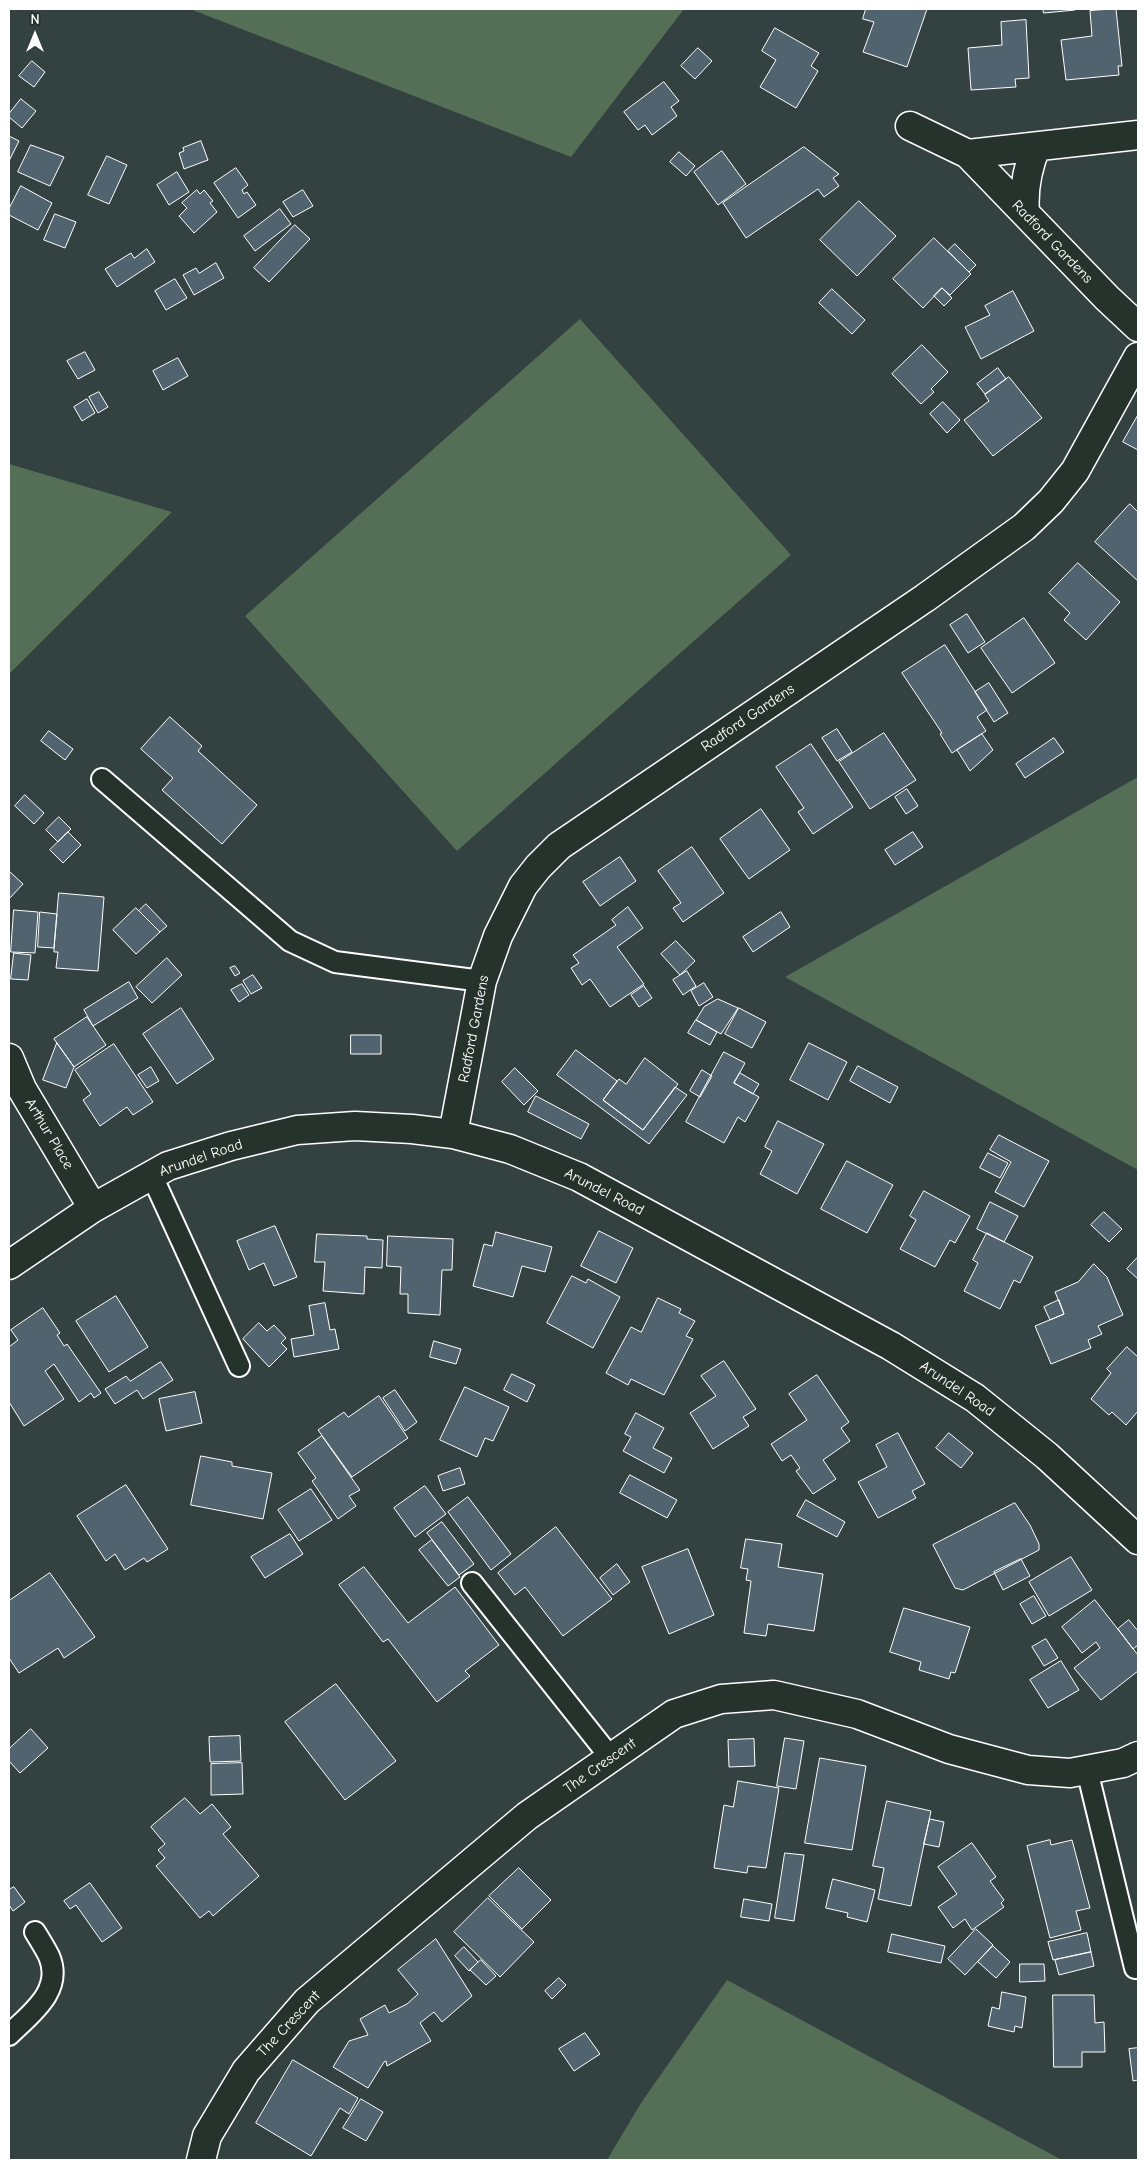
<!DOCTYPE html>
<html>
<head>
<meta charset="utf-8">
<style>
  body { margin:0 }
  #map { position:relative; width:1147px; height:2169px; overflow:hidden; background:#334140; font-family:"Comic Neue",sans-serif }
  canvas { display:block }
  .frame { position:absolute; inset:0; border:10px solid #fff; pointer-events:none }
  .north { position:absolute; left:10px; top:10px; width:50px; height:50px; -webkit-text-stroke:4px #26332d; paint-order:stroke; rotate:0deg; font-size:14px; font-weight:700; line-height:20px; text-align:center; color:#fff }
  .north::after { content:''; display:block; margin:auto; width:18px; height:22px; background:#fff; clip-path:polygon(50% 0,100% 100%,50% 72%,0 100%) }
</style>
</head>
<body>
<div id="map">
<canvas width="1147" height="2169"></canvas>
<div class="frame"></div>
<div class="north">N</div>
</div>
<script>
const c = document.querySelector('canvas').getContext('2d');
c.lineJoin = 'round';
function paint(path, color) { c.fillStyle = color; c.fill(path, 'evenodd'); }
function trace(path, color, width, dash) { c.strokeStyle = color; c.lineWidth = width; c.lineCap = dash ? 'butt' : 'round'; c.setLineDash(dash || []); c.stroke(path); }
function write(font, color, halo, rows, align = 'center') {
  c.font = font + ' "Comic Neue",sans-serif'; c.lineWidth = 4.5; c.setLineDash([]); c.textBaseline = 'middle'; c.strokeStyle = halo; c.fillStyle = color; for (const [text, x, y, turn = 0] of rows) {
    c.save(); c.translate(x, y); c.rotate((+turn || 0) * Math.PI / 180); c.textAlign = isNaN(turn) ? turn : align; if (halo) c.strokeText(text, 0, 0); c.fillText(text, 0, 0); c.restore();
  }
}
paint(new Path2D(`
  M190,9h494l-113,148z
  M580,319l211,236 -334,296 -212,-235z
  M9,464l163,48 -163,162z
  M1138,777v393l-353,-193z
  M727,1980l335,180h-455l34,-57z`), '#546f56');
const building = new Path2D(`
  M866,9h61l-20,58 -44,-15 11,-30 -11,-3z
  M1043,9h32v1l-31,3z
  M1116,9l6,57h-4l1,9 -53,5 -5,-40 31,-4 -2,-25z
  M1026,20l3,58 -14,1 1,8 -45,3 -3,-42 34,-3 -1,-23z
  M775,28l44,25 -8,13 7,5 -22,37 -36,-21 16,-27 -14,-9z
  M698,48l14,13 -17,18 -14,-13z
  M32,61l13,11 -11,15 -15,-11z
  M664,82l15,19 -8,6 6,9 -25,19 -7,-10 -7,5 -14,-18z
  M21,99l15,12 -14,17 -13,-11v-3z
  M9,136l10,5 -10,20z
  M201,141l7,19 -24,9 -5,-16 5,-2 -1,-3z
  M31,145l33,12 -14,29 -32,-14z
  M804,147l35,27 -6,4 6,8 -15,11 -6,-8 -72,49 -23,-35z
  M722,151l24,33 -28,21 -24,-33z
  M679,152l16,14 -9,10 -16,-14z
  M107,156l20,9 -18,39 -21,-9z
  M236,168l12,17 -6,5 2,4 3,-2 9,13 -18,13 -24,-35z
  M177,172l12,20 -20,13 -12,-20z
  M21,186l31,17 -14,27 -29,-15v-6z
  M197,190l3,4 4,-4 9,11 -3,2 7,9 -23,21 -15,-17 8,-8 -5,-5z
  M303,190l10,16 -20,11 -10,-15z
  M859,201l37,35 -39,40 -37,-36z
  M280,209l11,15 -36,27 -11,-15z
  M55,214l21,8 -11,26 -21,-8z
  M295,225l15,14 -41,43 -15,-14z
  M934,238l37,36 -21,21 -8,-7 -19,20 -30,-29z
  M955,244l21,21 -7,7 -21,-21z
  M147,249l8,13 -38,25 -12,-18 26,-16 3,5z
  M216,263l8,15 -30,17 -11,-20 13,-7 3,5z
  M175,279l12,19 -21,12 -11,-19z
  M942,288l10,10 -8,8 -10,-10z
  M832,289l33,31 -13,14 -33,-31z
  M1013,291l21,40 -53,28 -16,-32 25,-12 -5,-9z
  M922,345l26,27 -17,17 3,3 -13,12 -29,-30z
  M85,352l10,18 -17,9 -11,-18z
  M178,358l10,18 -25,14 -10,-19z
  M998,368l8,11 -21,15 -8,-10z
  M1009,377l33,41 -49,38 -29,-36 25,-19 -4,-6z
  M99,392l9,15 -10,6 -9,-16z
  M87,399l8,14 -13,8 -8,-14z
  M943,402l17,18 -13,13 -17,-19z
  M1138,415v35l-15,-8z
  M1130,504l8,8v69l-43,-39z
  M1078,563l42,39 -34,38 -22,-20 6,-7 -21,-20z
  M967,614l18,28 -17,11 -18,-28z
  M1024,618l31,45 -43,30 -31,-45z
  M945,645l42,65 -10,7 9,14 -34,22 -12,-19 2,-1 -40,-60z
  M989,683l19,30 -14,9 -19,-30z
  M170,717l32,29 -4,5 59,54 -35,39 -60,-54 11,-12 -32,-29z
  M837,729l15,23 -15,9 -15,-23z
  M49,731l24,18 -8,11 -24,-19z
  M884,733l32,47 -46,29 -31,-47z
  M982,734l11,16 -23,21 -13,-21z
  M1054,738l10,14 -39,26 -9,-14z
  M811,744l42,63 -40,27 -15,-22 6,-4 -28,-41z
  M907,789l11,17 -12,8 -11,-17z
  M25,795l19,18 -10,11 -19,-18z
  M761,809l29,41 -41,29 -29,-40z
  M59,817l12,12 -13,13 -12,-12z
  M68,832l13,13 -18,18 -13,-13z
  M913,832l10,15 -28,18 -10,-15z
  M692,847l32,46 -41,29 -10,-14 8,-5 -23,-32z
  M620,857l16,24 -36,25 -17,-24z
  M9,871l14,13 -14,15z
  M59,893l45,4 -6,74 -42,-3 2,-16h-4v-4z
  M146,904l21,22 -7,6 -21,-21z
  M628,907l15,21 -26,19 27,37 -34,23 -20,-28 -8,6 -11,-17 8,-5 -6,-8 43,-30 -4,-5z
  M136,908l24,24 -24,22 -23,-24z
  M14,910l24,2 -3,41 -24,-1z
  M40,912l17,2 -3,34 -16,-1z
  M781,912l9,15 -37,25 -10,-15z
  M676,941l19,20 -15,14 -19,-21z
  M14,953l17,2 -3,25 -17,-1z
  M167,958l15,17 -30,28 -16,-16z
  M235,966l5,7 -5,3 -5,-8z
  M687,971l9,15 -13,9 -10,-15z
  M253,975l9,13 -11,6 -8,-13z
  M129,982l9,16 -45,28 -9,-16z
  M704,983l9,14 -14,9 -8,-15z
  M242,984l7,11 -10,7 -8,-12z
  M644,986l8,12 -13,9 -8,-12z
  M718,999l20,9 -17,26 -25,-14 8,-13z
  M181,1008l33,51 -37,25 -34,-50z
  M739,1008l27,14 -14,26 -27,-14z
  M87,1017l19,28 -32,22 -20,-28z
  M696,1020l21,12 -7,13 -22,-12z
  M351,1035h30v19h-30z
  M57,1043l17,24 -8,21 -23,-8z
  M809,1043l38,19 -19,38 -38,-20z
  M114,1044l39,58 -20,13 -6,-8 -27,19 -17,-26 8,-6 -16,-24z
  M576,1050l41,31 -14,19 40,30 32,-43 12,8 -38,49 -92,-69z
  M724,1052l21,11 -11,20 25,14 -14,25 -7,-5 -14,26 -38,-21z
  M645,1058l33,26 -35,46 -40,-30 16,-21 7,5z
  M858,1066l40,21 -8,16 -40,-22z
  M151,1067l8,14 -12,7 -9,-13z
  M515,1068l23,23 -14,14 -22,-23z
  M702,1070l10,6 -12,21 -10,-6z
  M740,1073l19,11 -6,10 -19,-11z
  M536,1096l53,28 -8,15 -53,-27z
  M778,1121l46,23 -27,50 -37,-20 12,-23 -7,-4z
  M999,1135l50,26 -25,46 -29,-15 16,-30 -21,-12z
  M988,1153l20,10 -8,15 -20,-10z
  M847,1161l46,24 -26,48 -46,-24z
  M924,1191l46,25 -15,27 -5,-3 -15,27 -35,-18 16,-29 -6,-4z
  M990,1202l28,14 -14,26 -27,-13z
  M1104,1212l18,17 -13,13 -18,-17z
  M275,1226l22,51 -23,9 -10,-23 -15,7 -12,-29z
  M599,1231l34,17 -17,35 -35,-17z
  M496,1232l56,15 -7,25 -23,-6 -9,31 -40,-11 11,-42 8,2z
  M987,1233l46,24 -13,26 -6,-3 -14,29 -36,-18 14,-28 -5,-3z
  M317,1234l50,2v3l16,1 -1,28 -17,-1 -1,27 -41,-3 2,-29h-10z
  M388,1236l65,3 -1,31h-10l-2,45 -32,-2v-19h-8l1,-27 -14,-1z
  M1138,1257v22l-11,-10z
  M1094,1264l13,13 16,38 -25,11 4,8 -14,6 3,8 -40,16 -16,-38 29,-12 -9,-22 23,-10z
  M572,1276l14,7 2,-4 32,18 -27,51 -46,-25z
  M116,1296l32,51 -39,25 -33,-51z
  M658,1298l23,11 -2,4 16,8 -9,15 7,3 -29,56 -33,-16 -3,6 -22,-12 25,-46 10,5z
  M1059,1300l5,14 -14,6 -6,-13z
  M325,1303l5,27 5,-1 4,20 -45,8 -3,-18 23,-4 -5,-29z
  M43,1308l17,25 -3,2 7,11 3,-2 34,49 -7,5 -3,-5 -12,9 -25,-38 -9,7 19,28 -40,27 -15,-24v-55l9,-7 -7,-10z
  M259,1323l8,8 7,-6 12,13 -5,5 6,6 -18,18 -26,-28z
  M434,1341l27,8 -5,15 -26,-7z
  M1127,1347l11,10v54l-12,14 -14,-13 -3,3 -18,-16 20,-26 -4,-4z
  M724,1361l32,48 -13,8 6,9 -36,23 -23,-36 26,-17 -15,-20z
  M161,1362l12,18 -30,19 -6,-9 -22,14 -10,-15 21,-13 4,5z
  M512,1374l23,11 -8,17 -23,-12z
  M817,1375l32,47 -8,6 9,13 -27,19 13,19 -23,15 -17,-23 4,-3 -9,-13 -9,6 -11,-17 36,-24 -18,-26z
  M465,1387l44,20 -16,34 -8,-3 -8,19 -37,-17z
  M395,1390l22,32 -12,9 -22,-33z
  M195,1392l7,31 -36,8 -7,-32z
  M379,1396l29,42 -56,39 -34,-47 26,-18 4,5z
  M636,1413l28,15 -11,20 19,10 -8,15 -41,-22 8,-14 -6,-3z
  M898,1433l27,51 -13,7 4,7 -38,20 -20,-36 29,-15 -11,-22z
  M949,1433l24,20 -12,15 -25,-20z
  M322,1436l38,54 -11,6 7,10 -18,13 -26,-38 4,-3 -18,-25z
  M201,1456l31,6v4l40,7 -9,46 -72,-14z
  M460,1468l5,16 -22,7 -5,-15z
  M630,1475l47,25 -10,18 -47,-25z
  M126,1485l42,64 -21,13 -3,-4 -19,12 -10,-16 -9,7 -29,-45z
  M425,1486l21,28 -31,23 -21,-29z
  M311,1489l21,31 -33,21 -21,-31z
  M468,1497l43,57 -20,16 -43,-58z
  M806,1500l39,22 -8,15 -40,-21z
  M1015,1503l15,22 9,19v6l-76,40 -8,-2 -22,-43z
  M442,1522l32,42 -15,11 -32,-42z
  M556,1527l56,72 -49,37 -38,-49 -10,8 -17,-22z
  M290,1534l13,20 -38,24 -14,-21z
  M746,1539l36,5 -4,23 45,7 -9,57 -46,-7 -2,12 -22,-3 7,-52 -5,-1 2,-11 -7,-1z
  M432,1540l28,37 -12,9 -29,-36z
  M688,1549l26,66 -45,19 -27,-67z
  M1071,1557l21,33 -43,26 -20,-34z
  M1021,1559l9,17 -27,14 -9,-18z
  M617,1564l13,18 -17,13 -13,-17z
  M364,1567l44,56 47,-36 44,58 -34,26 5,5 -33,26 -49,-63 -5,3 -44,-57z
  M50,1573l45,64 -31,21 -6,-10 -39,25 -10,-15v-57z
  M1034,1596l12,20 -14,8 -12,-20z
  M1095,1600l43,55v16l-37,29 -27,-32 26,-20 -4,-6 -14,11 -20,-26z
  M904,1608l66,19 -15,46 -4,-1 -2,7 -30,-9 2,-8 -31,-10z
  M1129,1620l9,11v14l-5,4 -15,-20z
  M1046,1639l12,19 -14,8 -12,-19z
  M1061,1661l18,29 -31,18 -18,-28z
  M336,1684l60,77 -51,39 -60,-78z
  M31,1729l17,19 -28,25 -11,-12v-12z
  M240,1736l1,25 -31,1 -1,-25z
  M785,1738l19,3 -8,48 -19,-3z
  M754,1739l1,27 -26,1 -1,-27z
  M820,1758l46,8 -14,84 -47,-7z
  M242,1763l1,31 -32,1v-31z
  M738,1781l41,7 -13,80 -18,-2 -1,7 -33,-5 10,-63 9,2z
  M185,1798l15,16 12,-10 19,23 -8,7 36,42 -46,40 -4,-5 -9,7 -44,-52 9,-8 -7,-8 7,-6 -14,-17z
  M887,1801l44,10 -20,95 -33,-7 6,-31 -11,-2z
  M930,1819l14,3 -5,25 -15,-3z
  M1050,1840l1,5 21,-5 18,68 -14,3 5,19 -31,8 -23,-92z
  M972,1843l24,34 -6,4 14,19 -3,3 3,4 -32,23 -7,-11 -12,9 -15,-21 19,-13 -19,-27z
  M785,1853l19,2 -10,66 -19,-3z
  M519,1868l32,32 -29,29 -33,-33z
  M833,1879l42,11 -8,32 -20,-5 1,-4 -22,-5z
  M90,1883l32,45 -20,14 -26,-37 -6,4 -6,-8z
  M14,1887l11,15 -12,9 -4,-6v-15z
  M488,1898l46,44 -34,35 -46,-45z
  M744,1899l28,5 -3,17 -28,-4z
  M976,1929l17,16 -28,30 -17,-16z
  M1087,1933l4,19 -38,8 -5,-18z
  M892,1934l53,12 -4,17 -53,-11z
  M436,1939l36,57 -30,26 -8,-10 -14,11 11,18 -44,25 -1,-5 -2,1 -16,26 -35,-21 16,-26 19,-6 -8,-16 25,-14 4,8 18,-9 11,-10 -20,-24z
  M993,1946l17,16 -14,16 -18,-16z
  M464,1947l14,15 -9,9 -14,-15z
  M1091,1952l3,14 -35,9 -4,-15z
  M481,1960l15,16 -10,9 -16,-15z
  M1020,1964h24l1,17 -25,1z
  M559,1978l7,7 -14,14 -7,-8z
  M1002,1992l24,5 -4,31 -7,-2 -1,6 -26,-6 4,-19 7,2z
  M1053,1995h41l1,28 9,-1 1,30h-23v15h-28z
  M585,2033l15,21 -26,17 -15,-22z
  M1138,2048v32l-5,1 -4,-32z
  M293,2060l65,38 -9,16 -9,-6 -29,48 -55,-33z
  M361,2099l22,13 -17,29 -23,-13z`);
paint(building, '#51636e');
trace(building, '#fff', 1);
const lane = new Path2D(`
  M102,779l188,162 45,21 147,19
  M152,1176l87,190
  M472,1583l139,175
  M1087,1770l48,198
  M9,2035c21,-21 55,-44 40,-79 -4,-8 -9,-16 -14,-24`);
const street = new Path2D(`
  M910,126l58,28 139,144 31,29
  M968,154l170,-19
  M1025,213c-2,-24 2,-44 11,-66
  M9,1058l13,31 71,119
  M453,1134l29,-153 16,-45 25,-50 15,-19 21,-21 366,-248 99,-71 27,-26 24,-30 63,-114
  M9,1265l84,-57 75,-42 63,-20 66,-16 58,-4 57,3 41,5 57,15 69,28 312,169 84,52 72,58 91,84
  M201,2160l6,-24 39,-65 61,-70 220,-185 147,-102 47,-15 53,-4 83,19 92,35 79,21 42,3 53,-10 15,-7`);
trace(lane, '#fff', 24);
trace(street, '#fff', 31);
trace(lane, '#26332d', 20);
trace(street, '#26332d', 28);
write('15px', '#fff', '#26332d', [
  ["Radford Gardens",1052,242,46],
  ["Radford Gardens",748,718,-34],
  ["Radford Gardens",474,1029,-79],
  ["Arthur Place",49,1134,59],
  ["Arundel Road",201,1158,-19],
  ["Arundel Road",604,1192,27],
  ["Arundel Road",957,1389,34],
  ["The Crescent",600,1766,-35],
  ["The Crescent",289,2024,-47]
]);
</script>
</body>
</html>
